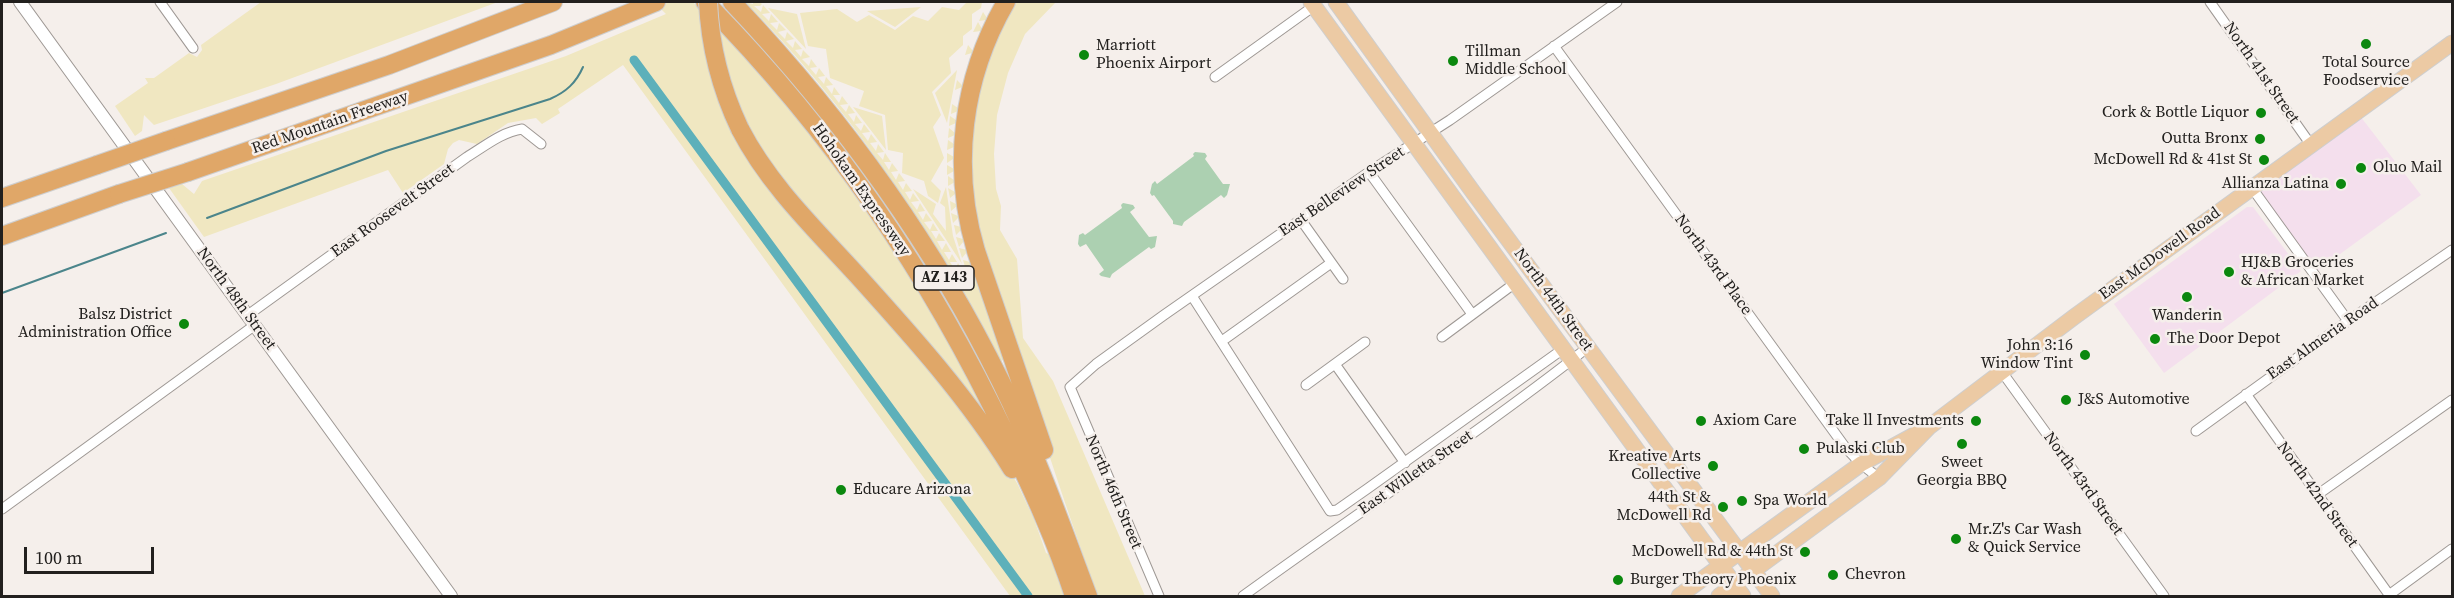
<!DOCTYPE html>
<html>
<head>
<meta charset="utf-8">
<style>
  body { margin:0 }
  #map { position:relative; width:2454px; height:598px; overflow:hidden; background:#f5efeb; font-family:"Source Serif 4",serif }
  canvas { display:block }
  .frame { position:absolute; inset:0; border:3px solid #22201e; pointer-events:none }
  .scale { position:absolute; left:24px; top:547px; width:130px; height:27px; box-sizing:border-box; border:3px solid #22201e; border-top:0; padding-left:8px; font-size:18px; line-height:21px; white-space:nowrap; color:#22201e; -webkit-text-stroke:4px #f5efeb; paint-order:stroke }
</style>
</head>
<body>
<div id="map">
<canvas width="2454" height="598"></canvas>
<div class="frame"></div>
<div class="scale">100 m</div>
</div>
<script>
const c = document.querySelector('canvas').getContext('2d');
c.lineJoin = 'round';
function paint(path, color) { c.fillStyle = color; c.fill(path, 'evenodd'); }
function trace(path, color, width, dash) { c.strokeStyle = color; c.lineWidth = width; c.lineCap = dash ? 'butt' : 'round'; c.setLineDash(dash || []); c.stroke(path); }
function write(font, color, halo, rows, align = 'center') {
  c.font = font + ' "Source Serif 4",serif'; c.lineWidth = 5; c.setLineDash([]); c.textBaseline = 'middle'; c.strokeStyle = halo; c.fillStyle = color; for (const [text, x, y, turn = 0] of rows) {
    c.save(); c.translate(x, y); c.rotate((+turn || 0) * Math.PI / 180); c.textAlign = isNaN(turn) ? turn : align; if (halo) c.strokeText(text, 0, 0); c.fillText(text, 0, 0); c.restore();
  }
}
paint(new Path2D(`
  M2357,112l64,83 -107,78 -62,-85z
  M2247,207h6l48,64 -137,102 -50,-69z`), '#f4dfed');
paint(new Path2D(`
  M1195,152l10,1 2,3 -2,3 18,25h7l-3,11 -3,3 -3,-3 -37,27 -2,4 -9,-2v-3l-19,-26 -2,1 -2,-3 2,-9 3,-3 2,3 37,-28 -1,-2z
  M1123,203l10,2 2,3 -5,4 19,25 8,-1 -2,11 -4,2 -2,-2 -37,27 -2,4 -9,-2 -2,-2 5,-4 -18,-26 -6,3 -2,-3 1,-9 4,-2 2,2 37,-27 -1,-3z`), '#acd0b1');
paint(new Path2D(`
  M261,2h237l-222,82 -122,41 -10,-10 -2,16 -7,5 -20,-30 33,-23 -3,-5h9l35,-25 8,4 5,-7 -1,-5z
  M654,2h39c41,42 85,84 120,131 65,85 118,177 169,270l-7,2 -242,-273 173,205 86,108 25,38 17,36 12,34 3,1 15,42h-54l-387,-531 -65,44 2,4 -18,11 -6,-6 -28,5 -31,21 -18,-4 -6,3 -5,6 -4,15 -41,29 -15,-23 -184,67 -35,-49 13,-4 12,10 8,-13 364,-125 100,-42z
  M745,2l8,2v-2h6l3,2 -2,2h-6l7,6 2,-7 7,8 -8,1 7,7 2,-7 7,8 -8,1 7,7 2,-7 7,7 -8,2 7,7 2,-7 7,7 -8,2 7,7 2,-7 7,8 -7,1 6,7 2,-7 7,7 -8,2 7,7 2,-7 6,8 -7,1 6,7 3,-7 6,8 -7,1 6,7 2,-7 7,8 -7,1 6,8 2,-7 6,8h-7l6,8 3,-7 6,8 -8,1 6,7 3,-7 6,8 -7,1 6,8 2,-7 6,8 -7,1 6,7 3,-7 6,8 -8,1 6,8 3,-7 6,8 -7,1 6,8 2,-7 6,8 -7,1 6,7 2,-7 6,9h-7l5,8 3,-7 6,8 -7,1 5,8 3,-7 6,8 -7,1 5,8 3,-7 6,8 -7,1 5,8 3,-7 6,8 -8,1 6,8 3,-7 5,8 -7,1 5,8 3,-7 6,8 -8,1 6,8 3,-7 5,8h-7l5,8 3,-6 6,8h-8l5,9 4,-7 5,9h-7l5,8 3,-6 5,8h-7l5,8 3,-7 5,9h-7l5,8 3,-6 5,7 -2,-9 7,1 -3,-9 -5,6 -3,-10 7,2 -3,-10 -5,6 -3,-10 8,2 -3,-9 -5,6 -3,-10 7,2 -2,-9 -5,5 -2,-10 7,2 -3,-9 -5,5 -2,-10 7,3 -1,-10 -6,5 -1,-10 6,3 -1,-10 -5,4 -2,-10 7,4v-10l-7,4v-10l6,4v-9l-7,4v-10l7,4 -1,-10 -6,4v-10l7,4v-10l-7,3 1,-10 6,4 1,-9 -7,3 1,-10 6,5 1,-10 -7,3 1,-10 6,4 2,-9 -7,3 1,-10 6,4 4,-21 -7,3 2,-10 5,5 10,-32 -7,2 3,-10 5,6 8,-20 -8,1 5,-10 4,7 4,-9 -7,1 4,-9 4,6 10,-16 -40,167 50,189 -6,3c-70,-130 -152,-255 -256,-359z
  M967,2h15l-1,6 -9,6v15l-9,7v9l-14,13 2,15 -19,19 9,23 -8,12 11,31 -13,23 10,10 -3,12 -10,-7 -4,-15 -22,-8 1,-20 -15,-3 -3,-35 -26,-9 5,-15 -34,-13 -4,-29 -18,-3 -8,-33 37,-4 20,13 12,-7 26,15 18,-14 15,5 14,-14 17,3z
  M1015,2h41l-31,32 -17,39 -11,42 -3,39 2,35 5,17 -1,24 17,29 6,79 30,43 92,215h-47c-30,-81 -56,-163 -83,-246 -18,-54 -39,-109 -46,-166 -6,-51 15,-142 46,-182z
  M921,7l-26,20 -28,-16z
  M768,8l29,6 9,35z
  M957,70l-10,53 -12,-30z
  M853,107l29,9 4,34z
  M946,187l7,49 9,28 -49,-75 23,15 -3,10 13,17 -1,-24 -5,-4z`), '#f0e7c1');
trace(new Path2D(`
  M207,218l179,-67 164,-52c16,-7 26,-16 33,-32
  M2,293l164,-60`), '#4b858b', 2);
trace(new Path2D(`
  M634,60l394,536`), '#5db0ba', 9);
const minor = new Path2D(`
  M160,2l33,46
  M2210,2l101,143
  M1554,46l291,401 16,17 18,14
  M1215,77l99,-71
  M1369,172l103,142
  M2252,188l96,133
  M1301,220l42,59
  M1192,296l138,215 7,-1 30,-21 196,-140
  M248,315l219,-158c18,-11 35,-25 55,-28l19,15
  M1442,337l73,-54
  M1222,341l109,-78
  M1335,364l70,99
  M2002,372l162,224
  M1306,385l59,-43
  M2246,394l144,202
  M2196,431l152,-110 104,-71
  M2317,495l135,-95
  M2,509l253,-184
  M2389,595l63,-46
  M1159,596l-89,-209 26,-23 68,-49 205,-143 81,-52 167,-118
  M1243,596c114,-83 233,-161 344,-248`);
const tertiary = new Path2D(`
  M20,2l431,594`);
const primary = new Path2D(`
  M1311,2l432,594
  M1336,2l137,190 299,404
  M1679,596l182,-132 55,-30
  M1719,596l160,-118 50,-51 145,-110 378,-274`);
const motorway = new Path2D(`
  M705,2c127,129 224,271 302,435 25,52 49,104 67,159
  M732,2c107,113 200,239 269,380 34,69 60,142 87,214
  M1006,2c-44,76 -55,165 -30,249l68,199
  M740,129c29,56 75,100 117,146 56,62 111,123 155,194
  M166,141l223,-76 164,-63
  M188,172l363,-127 105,-43
  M2,198l95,-33
  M2,236l117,-42`);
trace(minor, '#9e9894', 11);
trace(tertiary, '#9e9894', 14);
trace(primary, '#cecece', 17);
trace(motorway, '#cecece', 20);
trace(minor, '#fff', 9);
trace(tertiary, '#fff', 12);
trace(primary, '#eccaa4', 15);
trace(motorway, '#e0a768', 18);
const motorwayBridge = new Path2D(`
  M708,2c2,44 13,87 32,127
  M97,165l69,-24
  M119,194l69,-22`);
trace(motorwayBridge, '#cecece', 20, []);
trace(motorwayBridge, '#e0a768', 18);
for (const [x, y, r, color] of [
  [2366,44,6,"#0b880e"],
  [1084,55,6,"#0b880e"],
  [1453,61,6,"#0b880e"],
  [2261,113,6,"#0b880e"],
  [2260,139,6,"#0b880e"],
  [2264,160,6,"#0b880e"],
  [2361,168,6,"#0b880e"],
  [2341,184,6,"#0b880e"],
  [2229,272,6,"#0b880e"],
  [2187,297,6,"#0b880e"],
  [184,324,6,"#0b880e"],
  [2155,339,6,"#0b880e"],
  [2085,355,6,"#0b880e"],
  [2066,400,6,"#0b880e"],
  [1701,421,6,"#0b880e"],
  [1976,421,6,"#0b880e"],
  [1962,444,6,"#0b880e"],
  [1804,449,6,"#0b880e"],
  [1713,466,6,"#0b880e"],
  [841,490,6,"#0b880e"],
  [1742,501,6,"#0b880e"],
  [1723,507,6,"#0b880e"],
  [1956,539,6,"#0b880e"],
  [1805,552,6,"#0b880e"],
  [1833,575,6,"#0b880e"],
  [1618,580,6,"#0b880e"]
]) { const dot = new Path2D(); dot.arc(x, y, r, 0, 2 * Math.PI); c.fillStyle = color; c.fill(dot); trace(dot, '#f5efeb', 2); }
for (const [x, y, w] of [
  [944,278,60]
]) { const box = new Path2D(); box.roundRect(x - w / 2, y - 12, w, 24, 4.5); c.fillStyle = '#f5efeb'; c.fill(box); trace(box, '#22201e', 1.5); }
write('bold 15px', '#22201e', null, [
  ["AZ 143",944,278]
]);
write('16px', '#22201e', '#f5efeb', [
  ["Marriott",1096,46],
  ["Phoenix Airport",1096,64],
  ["Tillman",1465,52],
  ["Middle School",1465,70],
  ["Total Source",2366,63,"center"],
  ["Foodservice",2366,81,"center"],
  ["Cork & Bottle Liquor",2249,113,"right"],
  ["Outta Bronx",2248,139,"right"],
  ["McDowell Rd & 41st St",2252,160,"right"],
  ["Oluo Mail",2373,168],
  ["Allianza Latina",2329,184,"right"],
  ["HJ&B Groceries",2241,263],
  ["& African Market",2241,281],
  ["Balsz District",172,315,"right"],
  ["Administration Office",172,333,"right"],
  ["Wanderin",2187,316,"center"],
  ["The Door Depot",2167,339],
  ["John 3:16",2073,346,"right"],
  ["Window Tint",2073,364,"right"],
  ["J&S Automotive",2078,400],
  ["Axiom Care",1713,421],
  ["Take ll Investments",1964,421,"right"],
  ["Pulaski Club",1816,449],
  ["Kreative Arts",1701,457,"right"],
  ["Collective",1701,475,"right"],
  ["Sweet",1962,463,"center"],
  ["Georgia BBQ",1962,481,"center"],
  ["Educare Arizona",853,490],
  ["44th St &",1711,498,"right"],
  ["McDowell Rd",1711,516,"right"],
  ["Spa World",1754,501],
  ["Mr.Z's Car Wash",1968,530],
  ["& Quick Service",1968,548],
  ["McDowell Rd & 44th St",1793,552,"right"],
  ["Chevron",1845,575],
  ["Burger Theory Phoenix",1630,580]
], 'left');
write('16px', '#22201e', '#f5efeb', [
  ["North 41st Street",2261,73,55],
  ["Red Mountain Freeway",330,123,-19],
  ["Hohokam Expressway",861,190,55],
  ["East Belleview Street",1342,192,-34],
  ["East Roosevelt Street",393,211,-36],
  ["East McDowell Road",2160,254,-36],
  ["North 43rd Place",1713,265,54],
  ["North 48th Street",236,299,54],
  ["North 44th Street",1553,300,54],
  ["East Almeria Road",2323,339,-35],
  ["East Willetta Street",1416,473,-35],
  ["North 43rd Street",2083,484,54],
  ["North 46th Street",1113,492,67],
  ["North 42nd Street",2317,495,54]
]);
</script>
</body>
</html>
